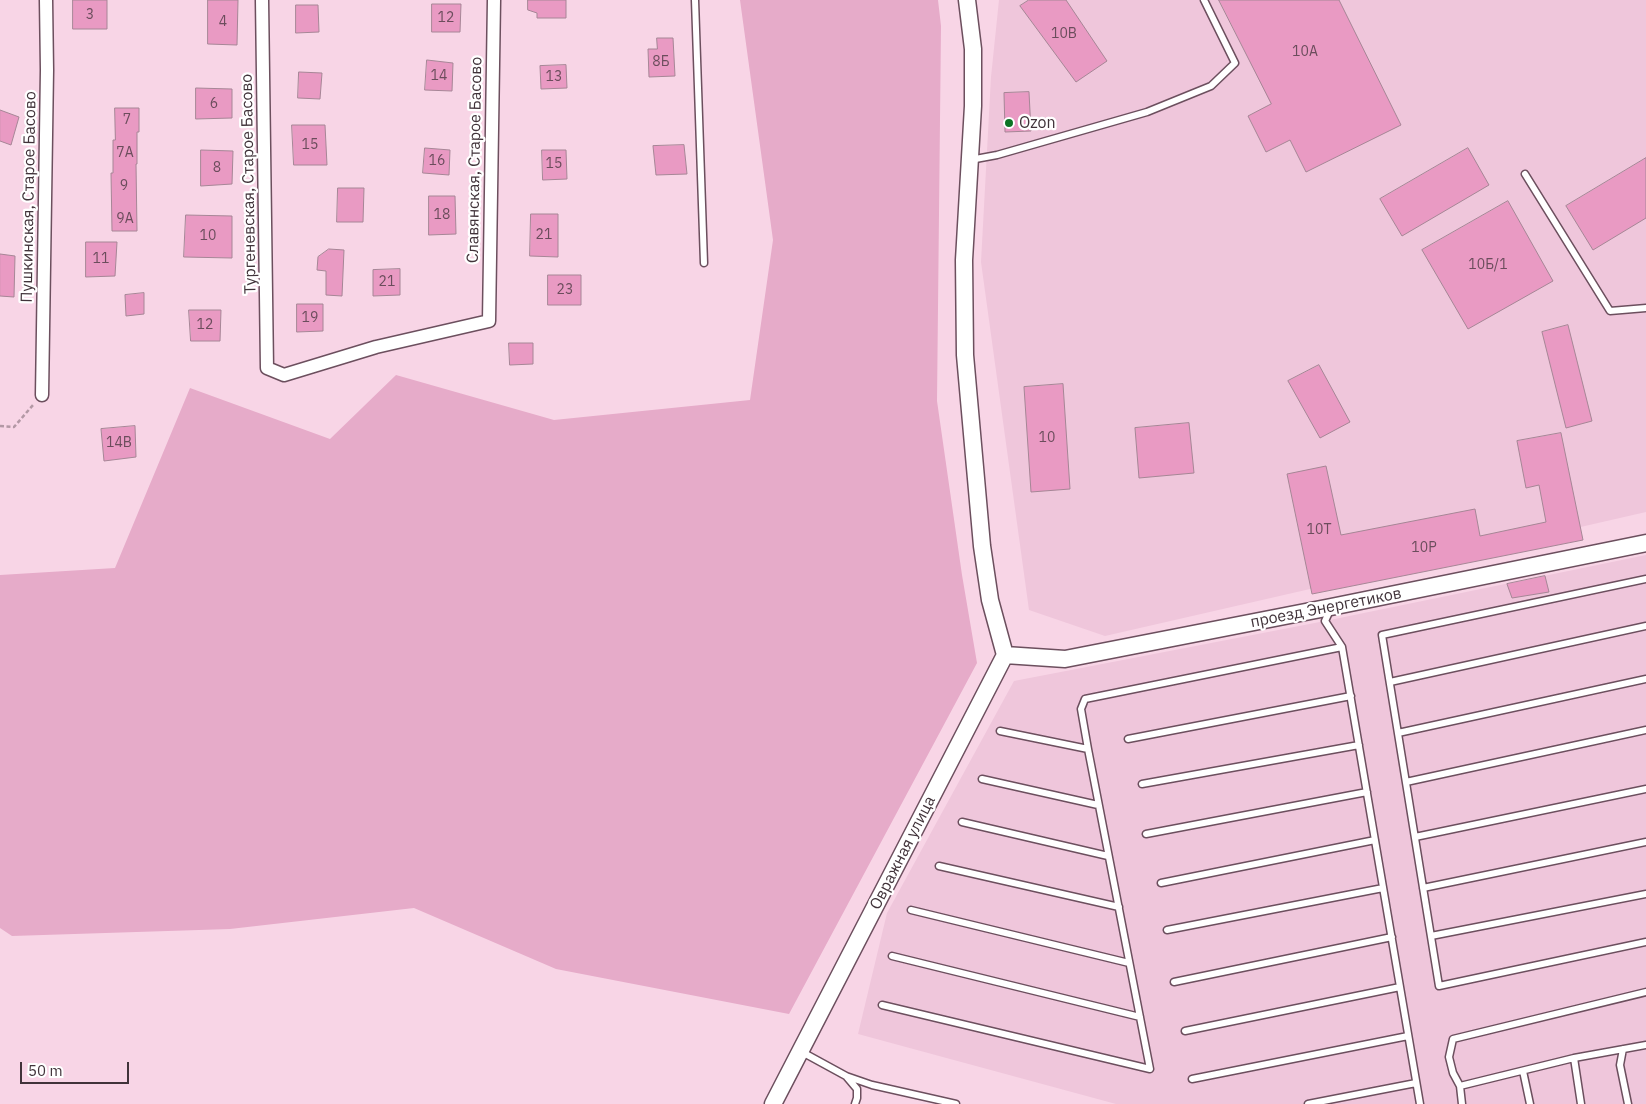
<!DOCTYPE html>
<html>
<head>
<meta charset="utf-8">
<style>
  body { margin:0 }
  #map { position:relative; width:1646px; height:1104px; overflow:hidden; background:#f8d5e6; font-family:"IBM Plex Sans",sans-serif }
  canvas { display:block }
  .scale { position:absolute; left:20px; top:1062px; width:109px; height:22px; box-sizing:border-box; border:2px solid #41333a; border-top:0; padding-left:6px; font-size:15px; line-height:18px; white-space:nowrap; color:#41333a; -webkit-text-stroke:4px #fff; paint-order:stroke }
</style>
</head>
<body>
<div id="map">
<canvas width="1646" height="1104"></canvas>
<div class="scale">50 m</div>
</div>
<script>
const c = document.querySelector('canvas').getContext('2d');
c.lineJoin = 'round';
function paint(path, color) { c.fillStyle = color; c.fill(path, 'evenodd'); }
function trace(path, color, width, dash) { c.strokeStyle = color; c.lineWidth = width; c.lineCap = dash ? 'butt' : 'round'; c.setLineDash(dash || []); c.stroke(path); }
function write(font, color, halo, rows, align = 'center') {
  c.font = font + ' "IBM Plex Sans",sans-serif'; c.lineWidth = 4.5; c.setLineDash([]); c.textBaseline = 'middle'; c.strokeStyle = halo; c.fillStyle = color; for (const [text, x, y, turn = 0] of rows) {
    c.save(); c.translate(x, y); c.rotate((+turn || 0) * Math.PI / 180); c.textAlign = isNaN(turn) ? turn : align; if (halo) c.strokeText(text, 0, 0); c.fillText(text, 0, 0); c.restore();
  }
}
paint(new Path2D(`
  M999,0h647v512l-541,124 -76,-26 -48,-348 10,-185z
  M1646,555v549h-530l-258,-70 29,-121 127,-232 311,-60z`), '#efc6db');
paint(new Path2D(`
  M740,0h198l3,26 -4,375 25,174 15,88 -188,351 -233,-45 -142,-61 -184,21 -218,7 -12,-8v-353l115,-7 75,-180 140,51 66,-64 158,45 196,-20 23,-160z`), '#e6abc9');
const building = new Path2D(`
  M73,0h34v29h-34z
  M208,0h30l-1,45 -29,-1z
  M528,0h38v18h-29v-5l-9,-3z
  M1029,0h37l41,61 -31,21 -56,-76z
  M1219,0h120l62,125 -95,47 -16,-32 -24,12 -18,-36 23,-12z
  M432,4h29l-1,28h-28z
  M296,5h22l1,27 -23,1z
  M657,38h16l2,38 -26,1 -1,-28h9z
  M427,60l26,3 -1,28 -27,-1z
  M566,65l1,23 -26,1 -1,-23z
  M299,72l23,1 -2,26 -22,-1z
  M196,88l36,1v29l-36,1z
  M1029,92l2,39 -26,1 -1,-39z
  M115,108h24v24h-2v32h-1l1,67h-25l-1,-58h2v-33h2z
  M0,110l19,7 -8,28 -11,-4z
  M292,125h33l2,40h-33z
  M684,145l3,29 -31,1 -3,-29z
  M425,148l25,2 -1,25 -26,-2z
  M1468,148l21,37 -87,51 -22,-37z
  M201,150l32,1 -1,33 -31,2z
  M542,150h24l1,29 -24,1z
  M1646,158v60l-53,32 -27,-44z
  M338,188h26l-1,34h-26z
  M429,196h26l1,38 -27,1z
  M1508,201l45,80 -85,48 -46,-79z
  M531,214h27v43l-28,-1z
  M186,215l46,1v42l-48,-1z
  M86,242h31l-2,34 -29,1z
  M329,249l15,1 -2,46 -16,-1v-24l-9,-1 1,-13z
  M0,254l15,2 -1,41 -14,-1z
  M400,269v26l-27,1v-26z
  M548,275h33v30h-33z
  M144,293v21l-18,2 -1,-21z
  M297,304h26v27l-26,1z
  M189,310h32l-1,31h-29z
  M1568,325l24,96 -26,7 -24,-96z
  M509,343h24v21l-23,1z
  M1319,365l31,57 -30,16 -32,-57z
  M1063,384l7,105 -39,3 -7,-105z
  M1189,423l5,50 -55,5 -4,-50z
  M135,426l1,31 -32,4 -3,-32z
  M1561,433l22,107 -271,54 -25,-120 39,-8 15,69 134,-26 5,27 66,-14 -7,-37 -13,3 -9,-47z
  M1545,576l4,16 -37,6 -5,-14z`);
paint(building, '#e99ac3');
trace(building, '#a68696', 1);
const service = new Path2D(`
  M695,0l9,263
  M970,160l27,-5 150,-43 64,-26 24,-23 -31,-63
  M1525,174l85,137 36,-3
  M1646,579l-264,56 57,351 207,-44
  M1331,608l-6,13 17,26 78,457
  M1390,682l256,-56
  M1000,731l88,18
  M1398,733l248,-54
  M1128,739l223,-43
  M982,779l116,26
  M1406,782l240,-52
  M1142,784l217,-39
  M962,822l146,34
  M1146,834l221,-42
  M1415,837l231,-48
  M939,866l180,41
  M1161,883l214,-43
  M1423,888l223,-46
  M911,910l218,53
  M1167,930l216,-42
  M1431,936l215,-42
  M892,956l248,61
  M1174,982l218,-45
  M882,1005l268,64 -62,-320 -7,-40 4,-10 257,-52
  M1185,1031l215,-44
  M1623,1049l-3,16 8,39
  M802,1052l44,24 11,13v9l-2,6
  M1574,1058l7,46
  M1523,1071l7,33
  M846,1076l26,9 84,19
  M1192,1079l216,-43
  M1460,1086l114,-28 72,-13
  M1308,1104l108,-21
  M1462,1104l-2,-18 -7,-13 -4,-16 4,-18 193,-47`);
const minor = new Path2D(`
  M262,0l5,368 17,7 92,-28 113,-26 5,-321
  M42,395l5,-325 -1,-70`);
const tertiary = new Path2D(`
  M967,0l6,49v57l-9,154 1,95 17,191 8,54 15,55
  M1005,655l60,4 266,-52 315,-64
  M773,1104l232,-449`);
trace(service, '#6c4f5e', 9);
trace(minor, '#6c4f5e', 15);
trace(tertiary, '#6c4f5e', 19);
trace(new Path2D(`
  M0,426l14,1 19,-22`), '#b398a5', 2.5, [4, 2.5]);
trace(service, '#fff', 6);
trace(minor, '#fff', 12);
trace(tertiary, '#fff', 16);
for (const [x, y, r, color] of [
  [1009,123,5,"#0c7324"]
]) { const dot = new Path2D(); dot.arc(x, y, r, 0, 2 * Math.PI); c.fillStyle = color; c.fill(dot); trace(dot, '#fff', 2); }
write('14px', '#6b4d5c', null, [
  ["3",90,15],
  ["12",446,18],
  ["4",223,22],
  ["10В",1064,34],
  ["10А",1305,52],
  ["8Б",661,62],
  ["14",439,76],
  ["13",554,77],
  ["6",214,104],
  ["7",127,120],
  ["15",310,145],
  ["7А",125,153],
  ["16",437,161],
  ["15",554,164],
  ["8",217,168],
  ["9",124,186],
  ["18",442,215],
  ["9А",125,219],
  ["21",544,235],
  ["10",208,236],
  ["11",101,259],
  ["10Б/1",1488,265],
  ["21",387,282],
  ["23",565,290],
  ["19",310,318],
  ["12",205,325],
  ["10",1047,438],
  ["14В",119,443],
  ["10Т",1319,530],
  ["10Р",1424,548]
]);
write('16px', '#41333a', '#fff', [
  ["Ozon",1019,123]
], 'left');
write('16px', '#41333a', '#fff', [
  ["Славянская, Старое Басово",475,160,-89],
  ["Тургеневская, Старое Басово",249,184,-91],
  ["Пушкинская, Старое Басово",29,197,-89],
  ["проезд Энергетиков",1326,608,-11],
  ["Овражная улица",903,853,-63]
]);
</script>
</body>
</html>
